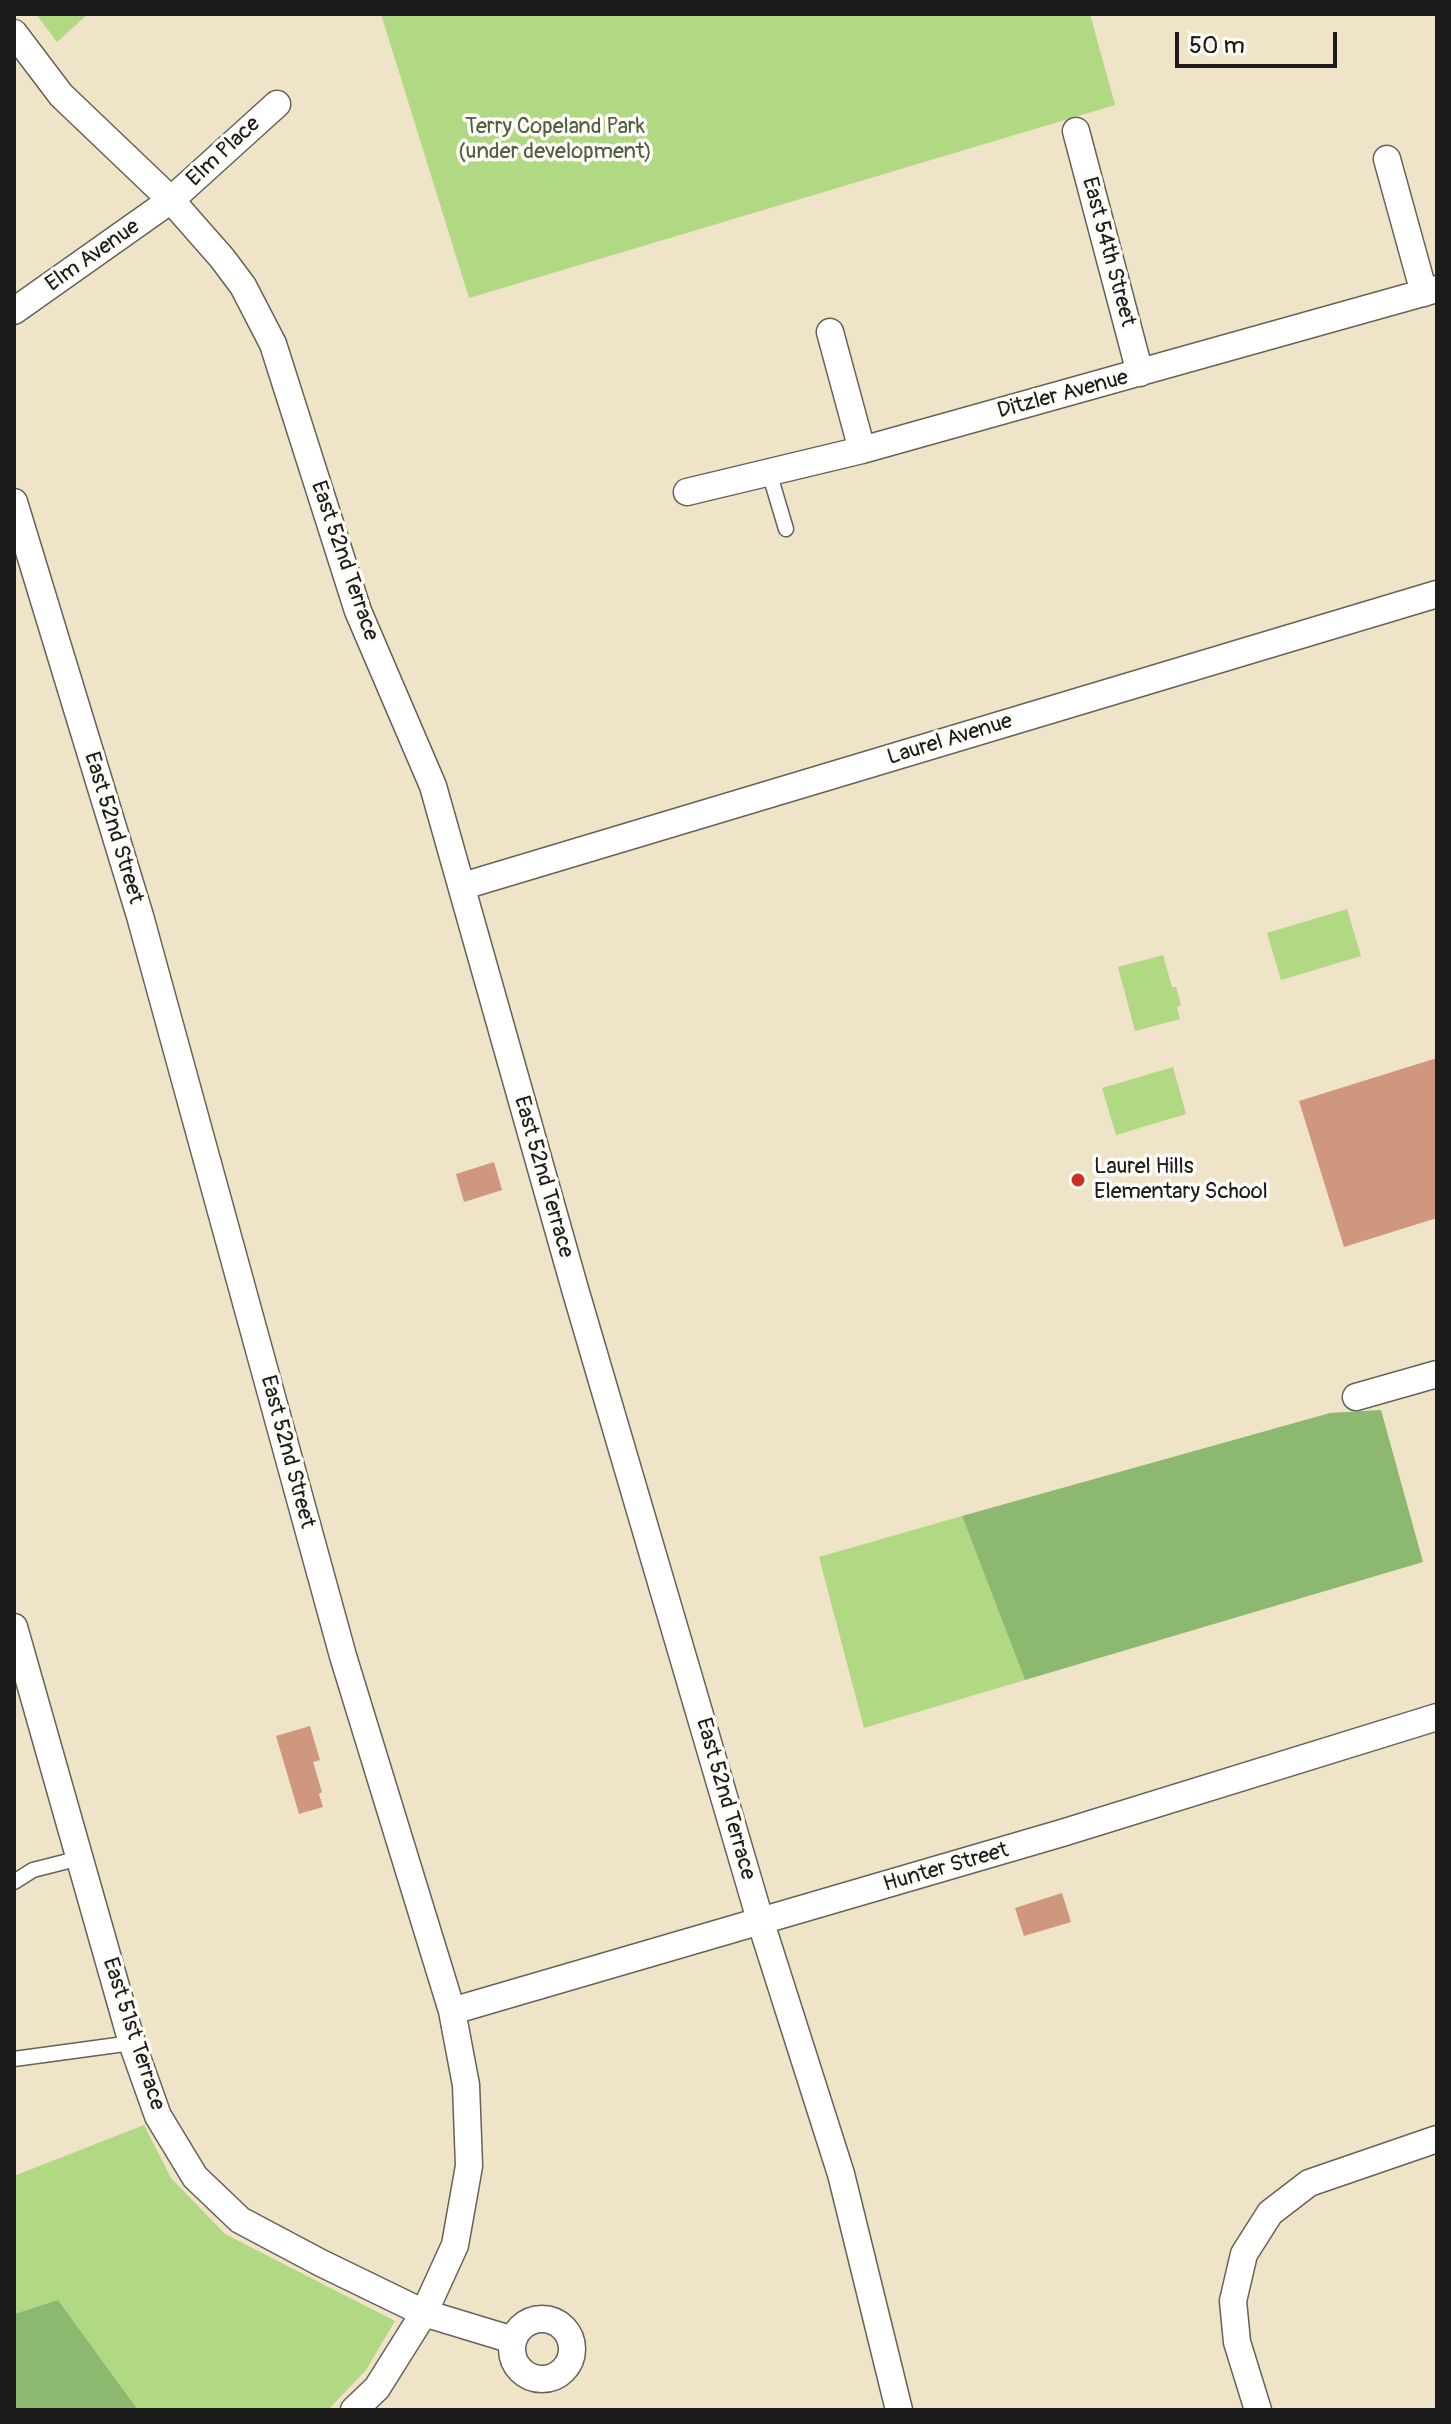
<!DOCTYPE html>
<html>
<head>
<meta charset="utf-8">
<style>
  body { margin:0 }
  #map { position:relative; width:1451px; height:2424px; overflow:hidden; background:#efe4c8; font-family:Pangolin,sans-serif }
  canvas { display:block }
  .frame { position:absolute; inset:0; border:16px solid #1c1c1c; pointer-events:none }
  .scale { position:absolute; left:1175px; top:32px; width:162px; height:36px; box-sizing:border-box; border:4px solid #1c1c1c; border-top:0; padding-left:10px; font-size:24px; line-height:28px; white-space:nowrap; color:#1c1c1c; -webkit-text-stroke:6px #fdfcf7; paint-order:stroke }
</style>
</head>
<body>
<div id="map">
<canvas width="1451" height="2424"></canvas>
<div class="frame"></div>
<div class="scale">50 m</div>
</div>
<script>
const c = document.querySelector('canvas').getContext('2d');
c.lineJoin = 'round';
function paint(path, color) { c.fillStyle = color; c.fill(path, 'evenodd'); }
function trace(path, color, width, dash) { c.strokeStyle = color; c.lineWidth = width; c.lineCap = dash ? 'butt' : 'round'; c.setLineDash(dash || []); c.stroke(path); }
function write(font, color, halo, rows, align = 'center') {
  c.font = font + ' Pangolin,sans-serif'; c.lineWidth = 7; c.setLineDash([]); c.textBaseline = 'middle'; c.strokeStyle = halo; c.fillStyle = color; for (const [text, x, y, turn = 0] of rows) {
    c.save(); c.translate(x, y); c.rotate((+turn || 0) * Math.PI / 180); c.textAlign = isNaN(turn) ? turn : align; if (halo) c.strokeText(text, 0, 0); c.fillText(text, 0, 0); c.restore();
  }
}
paint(new Path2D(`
  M36,14h52l-31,28z
  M381,14h709l25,91 -646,193z
  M1347,909l14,47 -80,24 -14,-47z
  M1163,955l9,32h4l5,18 -4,2 3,12 -45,12 -17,-64z
  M1173,1067l13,47 -70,21 -14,-47z
  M962,1516l63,164 -161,48 -45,-171z
  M144,2125l27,53 54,56 170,87 -29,49 -38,40h-190l-80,-110 -44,14v-138z`), '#b1d882');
paint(new Path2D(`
  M1381,1410l42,152 -398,118 -63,-164 368,-103z
  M58,2300l80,110h-124v-96z`), '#8cb870');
paint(new Path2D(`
  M1437,1058v160l-93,29 -45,-146z
  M494,1162l8,28 -38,12 -8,-28z
  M310,1726l10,34 -7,2 9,30 -3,2 4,13 -24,7 -23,-78z
  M1062,1893l9,29 -47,14 -9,-28z`), '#cf977e');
const lane = new Path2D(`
  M769,472l17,57
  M14,1882l19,-12 47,-12
  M14,2059l118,-16`);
const street = new Path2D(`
  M14,33l47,62 110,105 51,58 21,28 30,58 85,267 75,175 142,503 186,634 80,251 58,236
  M1076,131l64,242
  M1387,159l37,134
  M14,311l157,-111 106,-96
  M830,332l32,118
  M687,492l175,-42 575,-161
  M14,502l126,414 203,740 109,355 14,74 3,81 -14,79 -31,68 -47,75 -23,22
  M463,886l974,-292
  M1356,1397l81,-23
  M14,1627l118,416 26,73 37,61 45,43 81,43 103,50 89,27
  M452,2011l610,-178 375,-116
  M512 2349a30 30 0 1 1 60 0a30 30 0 1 1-60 0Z
  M1258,2410l-21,-68 -4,-41 11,-47 26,-41 39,-30 128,-44`);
trace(lane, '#666258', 17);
trace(street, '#666258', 29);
trace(lane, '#fff', 14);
trace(street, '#fff', 26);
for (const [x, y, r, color] of [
  [1078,1180,8,"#c8321e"]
]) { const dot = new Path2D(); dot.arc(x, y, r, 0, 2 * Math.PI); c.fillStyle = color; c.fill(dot); trace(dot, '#fdfcf7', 3); }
write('22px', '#505e40', '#fdfcf7', [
  ["Terry Copeland Park",555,127],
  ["(under development)",555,152]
]);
write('22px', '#1c1c1c', '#fdfcf7', [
  ["Elm Place",224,152,-43],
  ["East 54th Street",1108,252,75],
  ["Elm Avenue",93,256,-35],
  ["Ditzler Avenue",1063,395,-15],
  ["East 52nd Terrace",344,561,71],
  ["Laurel Avenue",950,740,-17],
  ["East 52nd Street",113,828,73],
  ["East 52nd Terrace",543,1177,74],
  ["East 52nd Street",287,1452,75],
  ["East 52nd Terrace",725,1799,74],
  ["Hunter Street",946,1868,-16],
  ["East 51st Terrace",133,2034,72]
]);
write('22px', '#1c1c1c', '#fdfcf7', [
  ["Laurel Hills",1094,1167],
  ["Elementary School",1094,1192]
], 'left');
</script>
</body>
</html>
